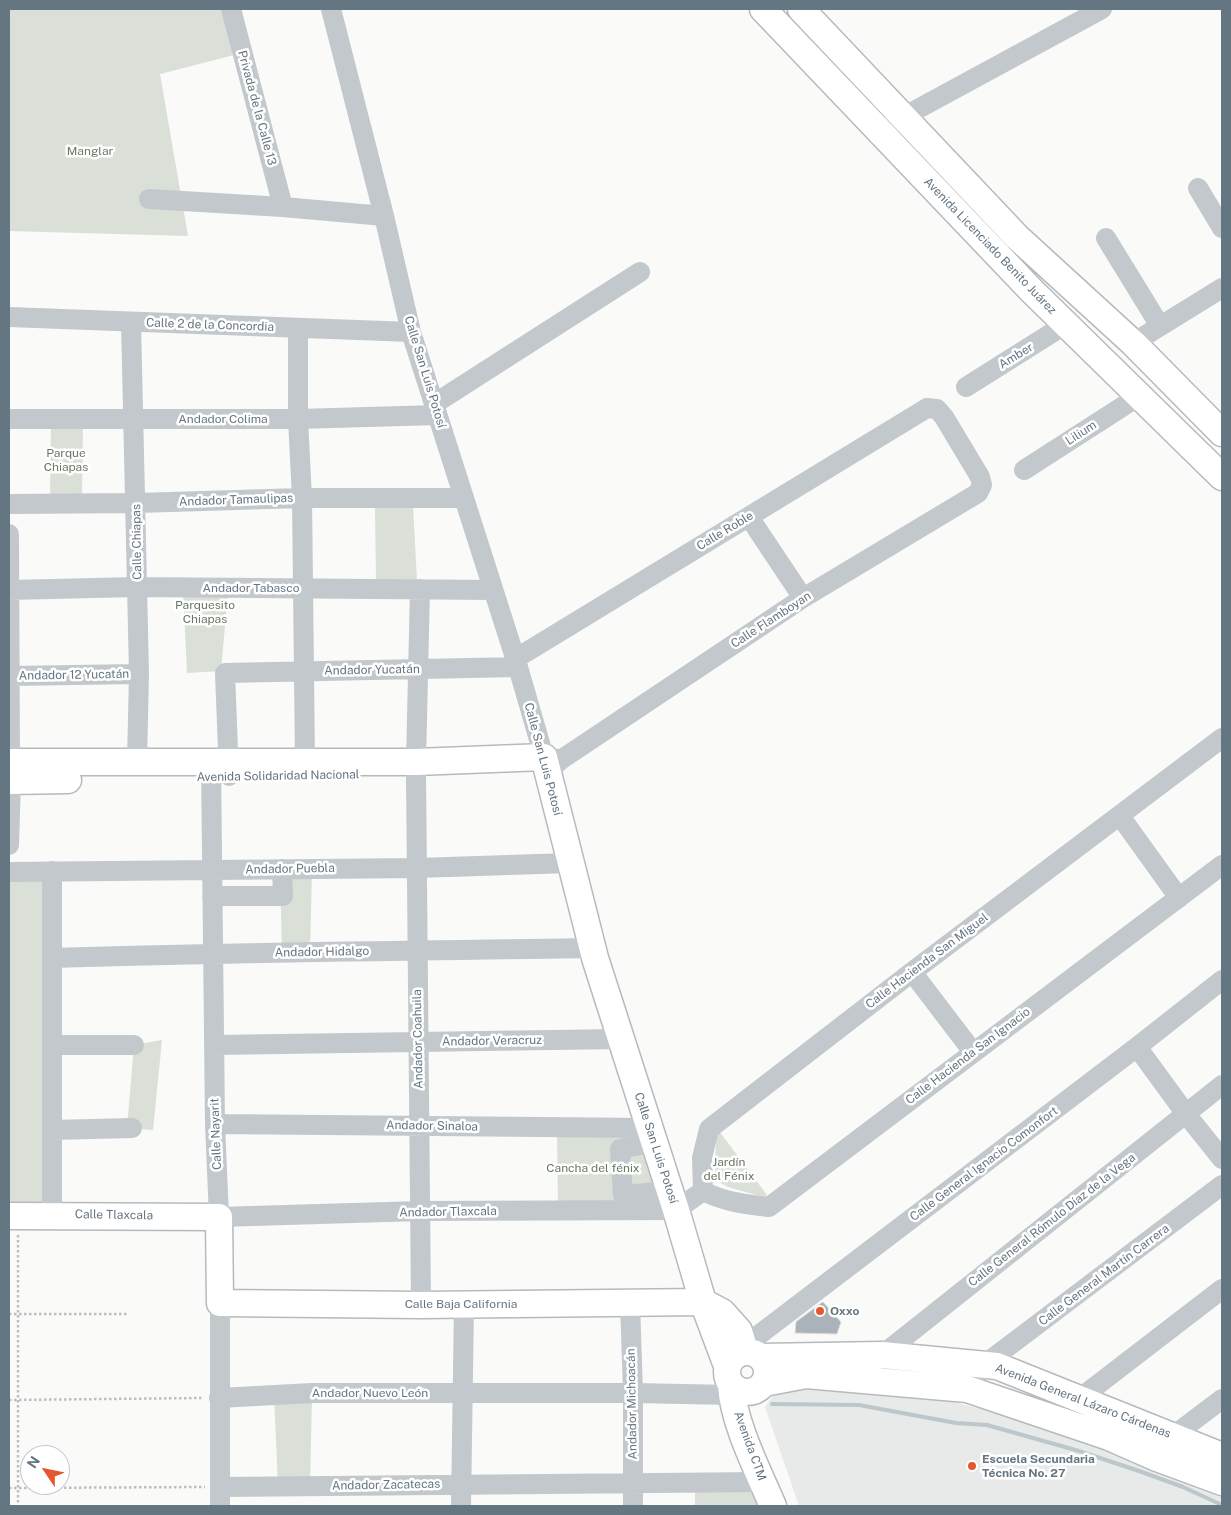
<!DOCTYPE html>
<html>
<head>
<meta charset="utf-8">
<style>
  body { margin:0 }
  #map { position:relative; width:1231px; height:1515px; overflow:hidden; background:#fafaf8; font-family:"Public Sans",sans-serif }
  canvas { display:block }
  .frame { position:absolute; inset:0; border:10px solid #657683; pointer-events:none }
  .north { position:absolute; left:20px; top:1445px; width:50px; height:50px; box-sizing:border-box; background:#fff; border:1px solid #c1c8cd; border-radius:50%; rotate:304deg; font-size:14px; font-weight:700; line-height:20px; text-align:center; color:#657683 }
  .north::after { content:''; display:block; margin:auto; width:18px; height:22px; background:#e4572e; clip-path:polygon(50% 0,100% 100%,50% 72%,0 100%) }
</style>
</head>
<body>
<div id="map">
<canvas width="1231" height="1515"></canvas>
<div class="frame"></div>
<div class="north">N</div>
</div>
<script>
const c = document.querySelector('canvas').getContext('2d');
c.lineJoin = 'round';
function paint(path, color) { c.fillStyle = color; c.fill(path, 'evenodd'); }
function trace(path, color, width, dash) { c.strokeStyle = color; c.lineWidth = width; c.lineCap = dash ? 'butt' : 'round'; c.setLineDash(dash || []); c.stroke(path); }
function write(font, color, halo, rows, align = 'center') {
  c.font = font + ' "Public Sans",sans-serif'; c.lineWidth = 5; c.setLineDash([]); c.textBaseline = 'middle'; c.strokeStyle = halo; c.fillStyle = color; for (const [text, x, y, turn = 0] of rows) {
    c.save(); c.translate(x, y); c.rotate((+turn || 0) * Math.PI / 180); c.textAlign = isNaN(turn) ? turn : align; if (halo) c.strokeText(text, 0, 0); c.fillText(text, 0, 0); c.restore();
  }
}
paint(new Path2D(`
  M778,1388l160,10 78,20 80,23 126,51v14h-423l-34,-99z`), '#e8e9e9');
paint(new Path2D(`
  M9,9h221l12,44 -82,21 28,162 -179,-5z
  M51,421l32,1 -1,77h-32z
  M413,504l4,78h-41l-1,-76z
  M183,590l45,1 -7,80 -34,2z
  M9,871h43v333l-43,12z
  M312,871l-2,82h-28l-2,-81z
  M162,1040l-9,90 -26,-2 7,-83z
  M719,1131l48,64 -4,2 -35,-10 -11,-6 -2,-9 1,-38z
  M557,1132h88l16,68 -103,6z
  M312,1393l-2,96 -32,-3 -4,-90z
  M763,1482l10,24h-78v-23z`), '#dadfd7');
trace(new Path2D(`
  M772,1404l87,1 97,18 31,2 92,26 60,20 44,16 39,18`), '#bbc7cb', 4);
const building = new Path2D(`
  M823,1302l18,20 -4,12 -42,-1 1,-11z`);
paint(building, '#aab3b9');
trace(building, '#dcdcda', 1);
const major = new Path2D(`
  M763,9l269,282 190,186
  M801,9l216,228 116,106 89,90
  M9,762h407l128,-5 51,201 81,252 27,92 24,64
  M9,781l59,-1
  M9,1216l210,1 1,86 201,2 282,-3 19,10 17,19 6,20
  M727 1372a20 20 0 1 1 40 0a20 20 0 1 1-40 0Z
  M761,1357l121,-2 115,11 225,90
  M764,1383l42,-8 161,14 142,48 48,21 65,24
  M731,1385c2,37 27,86 42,121`);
trace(major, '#b5babe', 29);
trace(new Path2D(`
  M18,1235v271
  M9,1314h118
  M9,1400l193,-2
  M9,1488l196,-1`), '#bbbfc2', 2.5, [2.5, 2.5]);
trace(new Path2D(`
  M231,9l52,198
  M331,9l53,207 27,116 107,335 26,90 13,2
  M880,132l23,-15 199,-108
  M1198,188l24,40
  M149,199l134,8 101,9
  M1106,238l54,88
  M9,317l402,15
  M131,322l8,352 -2,88
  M298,328v91l4,79 3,264
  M1133,343l89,-55
  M966,387l100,-63
  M434,404l206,-132
  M9,419h289l139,-4
  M1024,470l115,-74
  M9,504l128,-1 165,-5h162
  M749,517l54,81
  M9,534l1,228
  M9,590l128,-3 356,3
  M515,659l412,-251 10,1 7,8 36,60 2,8 -4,8 -175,105 -241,161 -15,13
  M9,676l130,-2
  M211,762l4,362 4,93 201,-6 256,-1 27,-19
  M416,762l4,-173
  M416,774l5,531
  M229,776l-4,-103 293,-6
  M1120,816l59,82
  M9,845l2,-64
  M9,872l408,-4 153,-5
  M212,896h71l-1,-27
  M52,958c180,-6 360,-7 540,-10
  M912,972l61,80
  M52,1045h82
  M214,1045l406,-6
  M1137,1047l49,67 36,45
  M215,1124l434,4
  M52,1130l80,-2
  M654,1142l-34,7 3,46 47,-4
  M703,1191l-1,-33 7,-29 203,-157 310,-234
  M703,1191c21,11 43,13 66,16l453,-342
  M52,1215v-344
  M220,1303v203
  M630,1303l3,90v113
  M751,1351l4,-11 5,-6 377,-287 85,-67
  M882,1355l340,-270
  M980,1371l5,-7 237,-179
  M219,1398l93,-5h321l99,2
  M1079,1399l143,-110
  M1166,1446l7,-10 49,-37
  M220,1487l543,-5
  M461,1506l3,-202`), '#c3c8cc', 20);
trace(major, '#fff', 26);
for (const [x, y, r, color] of [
  [820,1311,5,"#e4572e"],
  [972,1466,5,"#e4572e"]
]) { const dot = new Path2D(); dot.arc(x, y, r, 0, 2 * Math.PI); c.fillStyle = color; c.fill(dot); trace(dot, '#fff', 2); }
write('12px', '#657683', '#fff', [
  ["Privada de la Calle 13",257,108,75],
  ["Avenida Licenciado Benito Juárez",990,246,46],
  ["Calle 2 de la Concordia",210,325,2],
  ["Amber",1016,356,-32],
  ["Calle San Luis Potosí",425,372,73],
  ["Andador Colima",223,419],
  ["Lilium",1081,433,-33],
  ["Andador Tamaulipas",236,500,-2],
  ["Calle Roble",725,531,-31],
  ["Calle Chiapas",137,542,-91],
  ["Andador Tabasco",251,588],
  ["Calle Flamboyan",771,620,-33],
  ["Andador Yucatán",372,670,-1],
  ["Andador 12 Yucatán",74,675,-1],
  ["Calle San Luis Potosí",543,759,75],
  ["Avenida Solidaridad Nacional",278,776,-1],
  ["Andador Puebla",290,869,-1],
  ["Andador Hidalgo",322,952,-1],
  ["Calle Hacienda San Miguel",927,961,-37],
  ["Andador Coahuila",418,1039,-91],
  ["Andador Veracruz",492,1041,-1],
  ["Calle Hacienda San Ignacio",968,1056,-37],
  ["Andador Sinaloa",432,1126,1],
  ["Calle Nayarit",216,1134,-92],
  ["Calle San Luis Potosí",656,1148,72],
  ["Calle General Ignacio Comonfort",984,1164,-37],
  ["Andador Tlaxcala",448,1212,-1],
  ["Calle Tlaxcala",114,1215,1],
  ["Calle General Rómulo Díaz de la Vega",1052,1220,-38],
  ["Calle General Martín Carrera",1104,1275,-37],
  ["Calle Baja California",461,1304],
  ["Andador Nuevo León",370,1393],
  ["Avenida General Lázaro Cárdenas",1083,1401,21],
  ["Andador Michoacán",632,1404,-91],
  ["Avenida CTM",750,1446,70],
  ["Andador Zacatecas",386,1485,-1]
]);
write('12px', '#687a64', '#fff', [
  ["Manglar",90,151],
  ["Parque",66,453],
  ["Chiapas",66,467],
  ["Parquesito",205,605],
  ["Chiapas",205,619],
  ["Jardín",729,1162],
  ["del Fénix",729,1176],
  ["Cancha del fénix",593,1168]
]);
write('bold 12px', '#657683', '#fff', [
  ["Oxxo",830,1311],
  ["Escuela Secundaria",982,1459],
  ["Técnica No. 27",982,1473]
], 'left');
</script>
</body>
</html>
